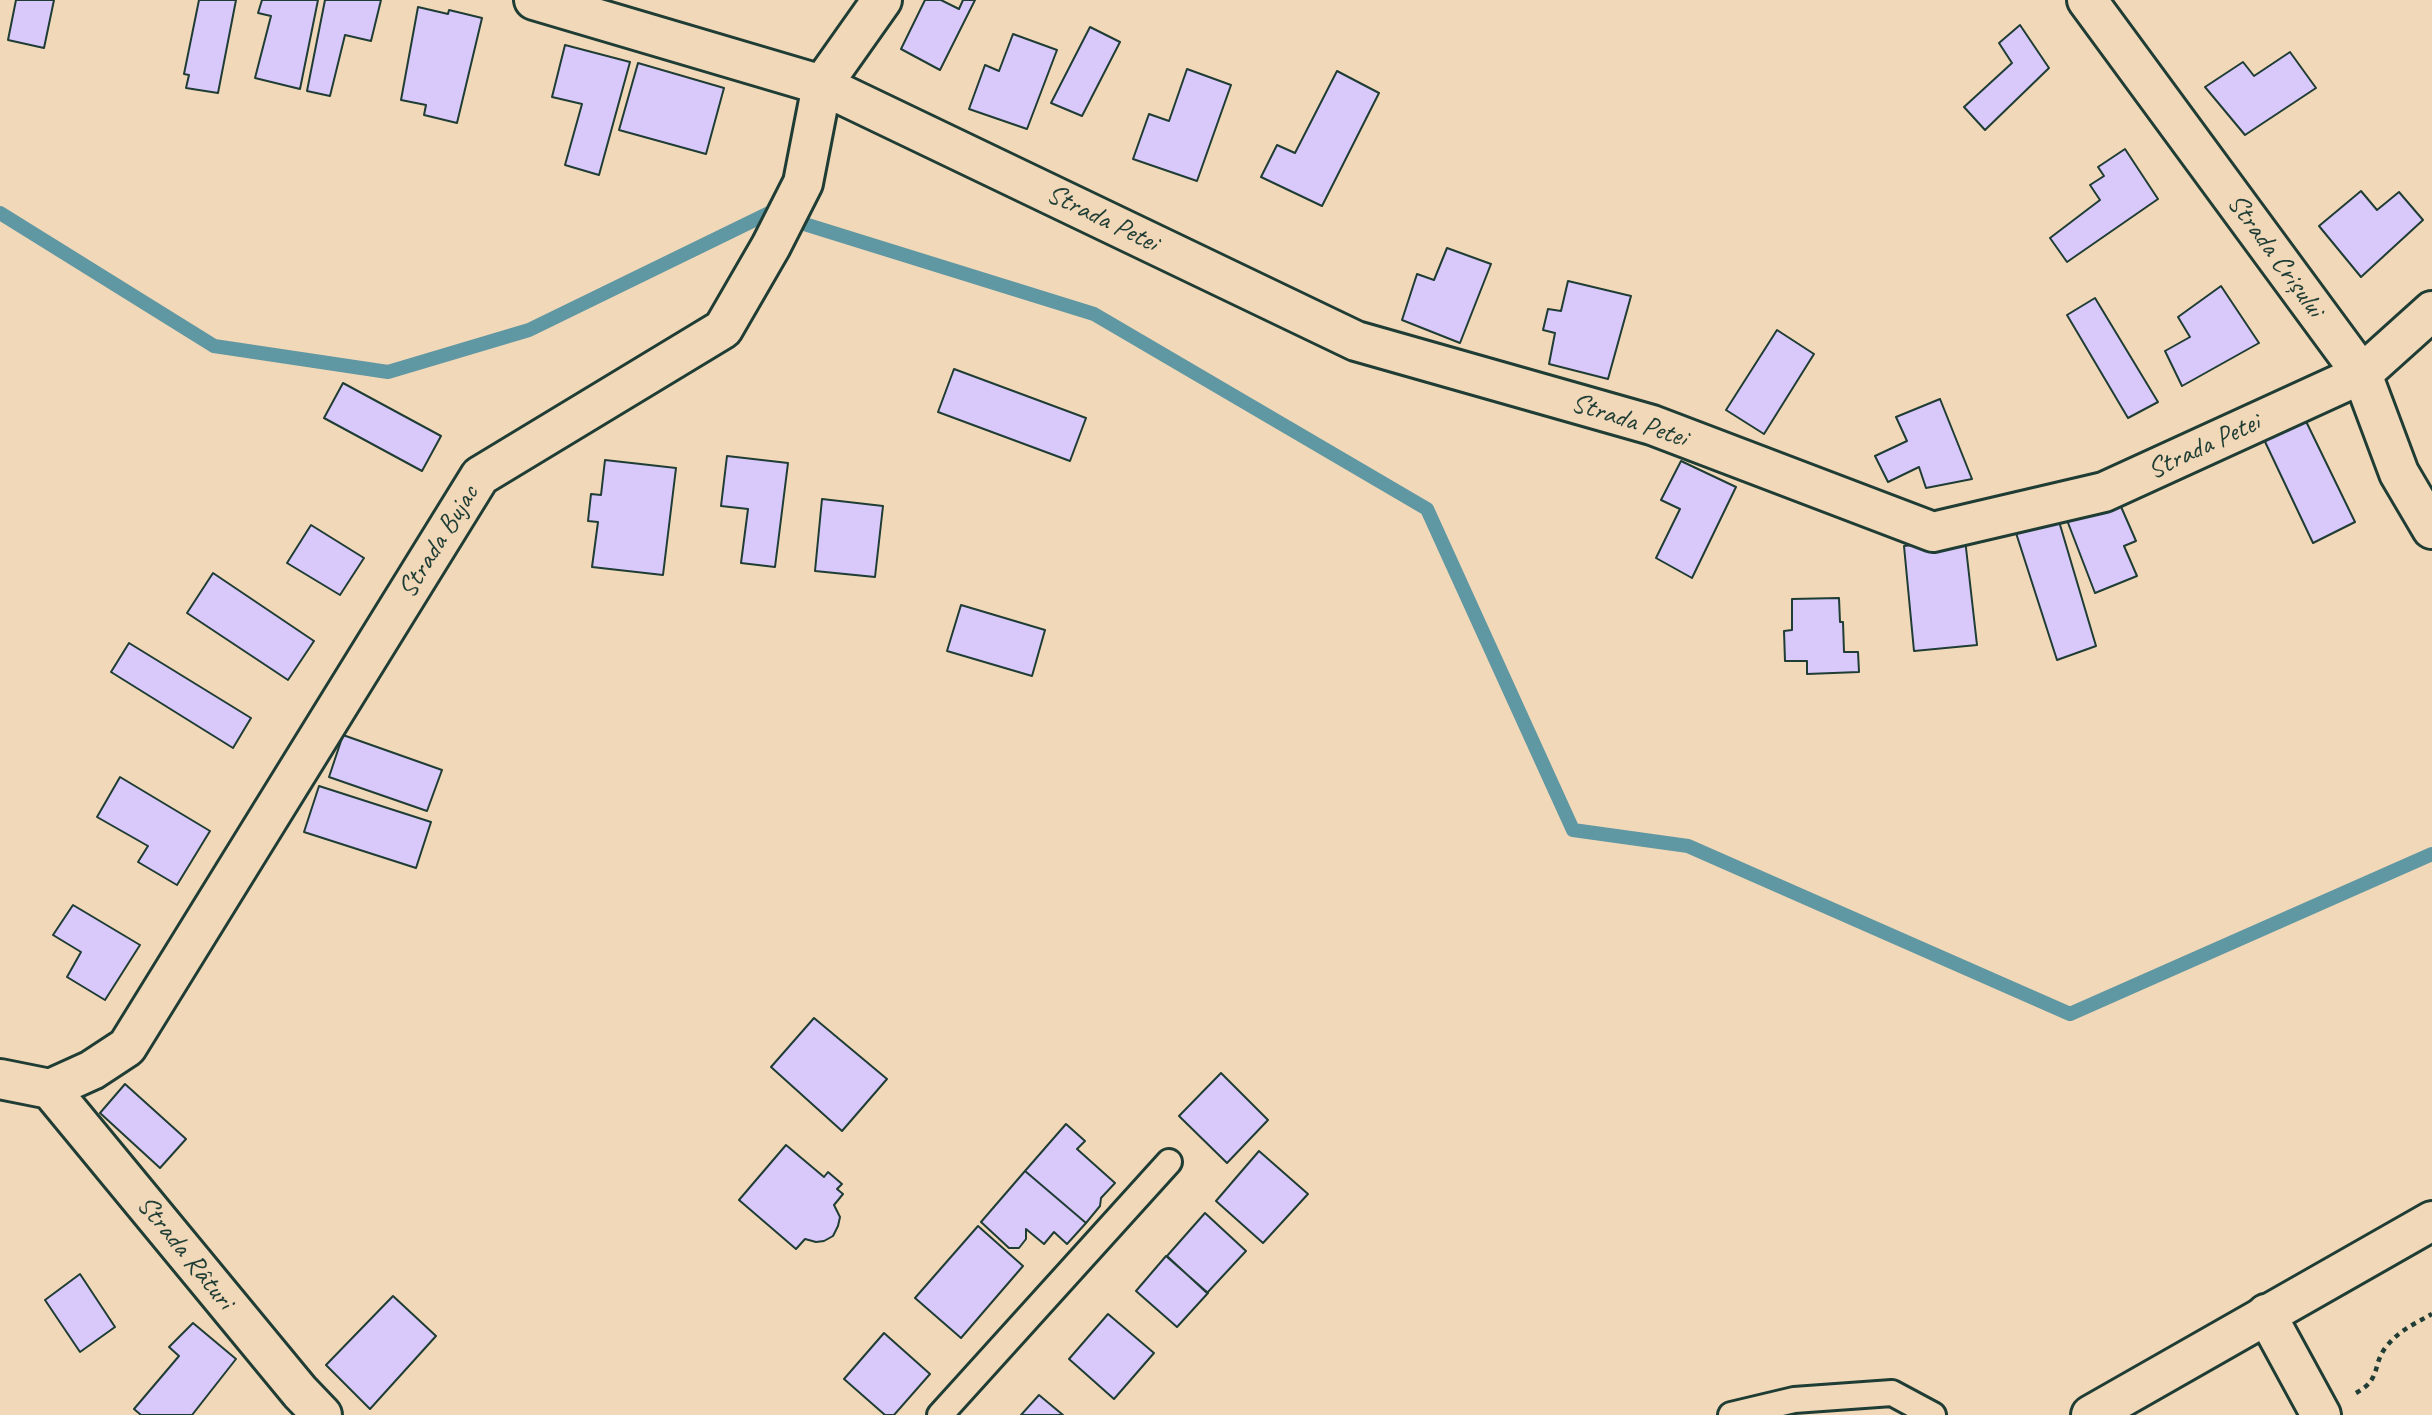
<!DOCTYPE html>
<html>
<head>
<meta charset="utf-8">
<style>
  body { margin:0 }
  canvas { display:block; background:#f0d8b8 }
</style>
</head>
<body>
<canvas width="2432" height="1415"></canvas>
<script>
const c = document.querySelector('canvas').getContext('2d');
c.lineJoin = 'round';
function trace(path, color, width, dash) { c.strokeStyle = color; c.lineWidth = width; c.lineCap = dash ? 'butt' : 'round'; c.setLineDash(dash || []); c.stroke(path); }
function paint(path, color) { c.fillStyle = color; c.fill(path, 'evenodd'); }
function write(font, color, halo, rows, align = 'center') {
  c.font = font + ' Caveat,sans-serif'; c.lineWidth = 7; c.setLineDash([]); c.textBaseline = 'middle'; c.strokeStyle = halo; c.fillStyle = color; for (const [text, x, y, turn = 0] of rows) {
    c.save(); c.translate(x, y); c.rotate((+turn || 0) * Math.PI / 180); c.textAlign = isNaN(turn) ? turn : align; if (halo) c.strokeText(text, 0, 0); c.fillText(text, 0, 0); c.restore();
  }
}
trace(new Path2D(`
  M0,213l214,133 174,26 141,-42 240,-117 325,101 333,195 146,321 115,16 382,168 362,-160`), '#5f97a2', 14);
const building = new Path2D(`
  M16,0h38l-10,48 -36,-8z
  M199,0h37l-18,93 -32,-5 3,-13 -5,-1z
  M262,0h56l-18,89 -45,-11 16,-62 -13,-3z
  M325,0h56l-10,41 -26,-6 -15,61 -23,-5z
  M925,0h16l18,9 4,-9h12l-35,70 -39,-21z
  M418,7l30,7 1,-4 33,8 -25,105 -33,-8 2,-10 -25,-5z
  M2020,25l29,43 -64,62 -21,-23 48,-44 -13,-20z
  M1090,27l30,15 -38,74 -31,-13z
  M1013,34l44,16 -30,79 -58,-20 16,-44 14,6z
  M565,45l65,17 -31,113 -34,-10 17,-61 -30,-7z
  M2290,52l26,36 -71,47 -40,-48 38,-25 11,14z
  M638,63l86,25 -18,66 -87,-24z
  M1187,69l44,16 -34,96 -64,-22 16,-45 20,7z
  M1337,71l42,22 -57,113 -61,-29 16,-32 18,8z
  M2125,149l33,50 -91,63 -17,-24 50,-38 -10,-15 14,-9 -6,-9z
  M2361,191l16,19 22,-18 24,28 -62,57 -42,-51z
  M1447,248l44,16 -31,79 -58,-23 15,-46 17,6z
  M1568,281l63,15 -23,83 -59,-15 6,-31 -12,-3 5,-21 13,2z
  M2221,286l38,57 -77,43 -17,-35 25,-14 -12,-20z
  M2095,298l63,104 -30,16 -61,-103z
  M1777,330l37,24 -50,80 -38,-24z
  M954,369l132,49 -16,43 -132,-49z
  M343,383l98,53 -19,35 -98,-53z
  M1940,399l32,80 -46,9 -7,-21 -31,15 -13,-26 32,-15 -11,-24z
  M2300,409l55,113 -42,21 -54,-114z
  M727,456l61,7 -13,104 -34,-4 7,-54 -27,-3z
  M605,460l71,8 -13,107 -71,-8 6,-45 -10,-1 3,-27 10,1z
  M1681,461l55,26 -44,91 -36,-20 24,-49 -19,-9z
  M2115,493l21,48 -12,5 13,30 -42,17 -30,-78z
  M822,499l61,7 -8,71 -60,-6z
  M2058,518l38,128 -39,14 -41,-127z
  M311,525l53,33 -24,37 -53,-32z
  M1965,539l12,106 -63,6 -10,-105z
  M213,573l101,68 -26,39 -101,-67z
  M1839,598l1,24h3l1,30h14l1,20 -52,2v-13h-22l-1,-30 8,-1v-31z
  M961,605l84,25 -13,46 -85,-25z
  M129,643l122,75 -18,30 -122,-76z
  M343,735l99,35 -15,41 -98,-34z
  M120,777l90,54 -33,54 -39,-23 10,-16 -51,-29z
  M319,786l112,36 -15,46 -112,-36z
  M73,905l67,40 -35,55 -38,-23 14,-25 -28,-17z
  M814,1018l73,61 -45,52 -71,-64z
  M1221,1073l47,47 -41,43 -48,-47z
  M125,1084l61,55 -26,29 -60,-55z
  M1066,1124l19,17 -8,8 38,34 -14,15 -1,8 -14,17 -61,-52z
  M786,1145l38,32 4,-5 14,12 -5,5 6,5 -9,11 6,12 -2,9 -5,10 -9,5 -8,1 -11,-3 -9,10 -57,-49z
  M1259,1151l49,43 -45,49 -47,-42z
  M1025,1171l61,52 -19,21 -13,-12 -10,12 -18,-15v10l-7,9h-10l-28,-26z
  M1205,1213l41,38 -39,42 -40,-37z
  M978,1226l45,40 -62,72 -46,-40z
  M1166,1256l42,37 -31,34 -41,-36z
  M80,1274l35,53 -35,25 -35,-52z
  M393,1296l43,40 -66,73 -44,-44z
  M1108,1314l46,39 -40,46 -45,-40z
  M193,1323l43,36 -44,56h-51l-7,-6 45,-53 -10,-9z
  M884,1333l46,41 -36,41h-9l-41,-36z
  M1039,1395l24,20h-42z`);
paint(building, '#d9c9fb');
trace(building, '#1f3d34', 2);
const lane = new Path2D(`
  M940,1415l229,-253
  M1731,1415l63,-15 98,-7 41,22`);
const street = new Path2D(`
  M534,0l288,85 534,256 296,84 281,107 171,-40 258,-118 70,-63
  M0,1079l50,10 42,-19 35,-23 353,-571 243,-147 48,-83 32,-63 19,-98 60,-85
  M50,1089l250,303 22,23
  M2266,1314l55,101`);
const secondary = new Path2D(`
  M2087,0l275,374 37,99 33,56
  M2091,1415l341,-194`);
trace(lane, '#1f3d34', 30);
trace(street, '#1f3d34', 44);
trace(secondary, '#1f3d34', 44);
trace(new Path2D(`
  M2356,1393c26,-14 16,-29 30,-46 12,-16 30,-24 46,-33`), '#1f3d34', 4.5, [5, 5]);
trace(lane, '#f0d8b8', 24);
trace(street, '#f0d8b8', 38);
trace(secondary, '#f0d8b8', 38);
write('28px', '#1f3d34', '#f0d8b8', [
  ["Strada Petei",1102,219,26],
  ["Strada Crișului",2275,256,54],
  ["Strada Petei",1629,421,18],
  ["Strada Petei",2204,447,-25],
  ["Strada Bujac",439,542,-58],
  ["Strada Râturi",185,1253,51]
]);
</script>
</body>
</html>
